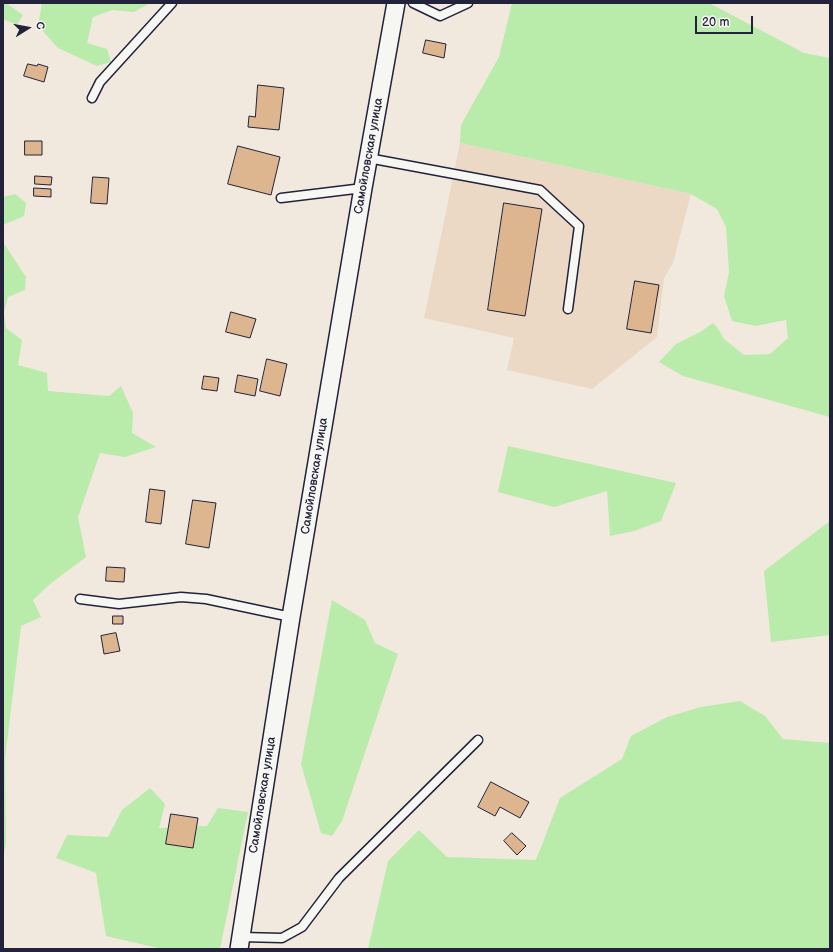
<!DOCTYPE html>
<html>
<head>
<meta charset="utf-8">
<style>
  body { margin:0 }
  #map { position:relative; width:833px; height:952px; overflow:hidden; background:#f1e9de; font-family:"Balsamiq Sans",sans-serif }
  canvas { display:block }
  .frame { position:absolute; inset:0; border:4px solid #22223b; pointer-events:none }
  .north { position:absolute; left:8px; top:8px; width:40px; height:40px; -webkit-text-stroke:3px #f6f6f2; paint-order:stroke; rotate:79deg; font-size:11px; font-weight:700; line-height:16px; text-align:center; color:#22223b }
  .north::after { content:''; display:block; margin:auto; width:14px; height:18px; background:#22223b; clip-path:polygon(50% 0,100% 100%,50% 72%,0 100%) }
  .scale { position:absolute; left:695px; top:16px; width:58px; height:18px; box-sizing:border-box; border:2px solid #22223b; border-top:0; padding-left:5px; font-size:12px; line-height:14px; white-space:nowrap; color:#22223b; -webkit-text-stroke:3px #f6f6f2; paint-order:stroke }
</style>
</head>
<body>
<div id="map">
<canvas width="833" height="952"></canvas>
<div class="frame"></div>
<div class="north">С</div>
<div class="scale">20 m</div>
</div>
<script>
const c = document.querySelector('canvas').getContext('2d');
c.lineJoin = 'round';
function paint(path, color) { c.fillStyle = color; c.fill(path, 'evenodd'); }
function trace(path, color, width, dash) { c.strokeStyle = color; c.lineWidth = width; c.lineCap = dash ? 'butt' : 'round'; c.setLineDash(dash || []); c.stroke(path); }
function write(font, color, halo, rows, align = 'center') {
  c.font = font + ' "Balsamiq Sans",sans-serif'; c.lineWidth = 3; c.setLineDash([]); c.textBaseline = 'middle'; c.strokeStyle = halo; c.fillStyle = color; for (const [text, x, y, turn = 0] of rows) {
    c.save(); c.translate(x, y); c.rotate((+turn || 0) * Math.PI / 180); c.textAlign = isNaN(turn) ? turn : align; if (halo) c.strokeText(text, 0, 0); c.fillText(text, 0, 0); c.restore();
  }
}
paint(new Path2D(`
  M460,143l231,51 -18,69 -9,15 -7,59 -65,52 -85,-19 7,-32 -90,-20z`), '#ebd9c6');
paint(new Path2D(`
  M3,3h3l17,12 -6,10 -14,-6z
  M42,3h105v2l-13,7 -22,-2 -19,7 -6,26 20,6 4,13 -14,4 -39,-18 -20,-22z
  M512,3h197l95,50 26,5v359l-147,-41 -24,-14 17,-18 24,-12 13,-9 4,4 7,12 20,16 26,-1 18,-16 -2,-18 -30,6 -24,-5 -8,-25 5,-24 -3,-45 -9,-18 -26,-15 -231,-51 1,-18 38,-68z
  M15,194l11,9 -2,13 -21,9v-28z
  M3,242l23,35 -1,13 -17,7 -4,15 2,16 16,12 -4,25 29,8 1,18 61,5 12,-10 12,27 -1,20 24,14 -31,10 -25,-4 -22,64 8,40 -36,27 -17,16 8,17 -20,9 -16,133 1,84 -3,16z
  M508,446l168,37 -15,38 -27,10 -24,5 -3,-45 -53,16 -56,-15z
  M830,521v114l-59,7 -7,-71z
  M332,600l33,20 10,23 23,11 -56,167 -10,15 -11,-3 -20,-69z
  M740,701l25,15 18,23 47,4v206h-462l20,-88 31,-31 28,27 89,3 24,-62 62,-39 9,-23 36,-19 34,-10z
  M150,788l15,16 -6,24 48,-2 11,-18 30,4 -28,137h-58l-56,-13 -10,-63 -40,-15 11,-23 41,2 14,-27z`), '#b9ebab');
const building = new Path2D(`
  M426,40l20,4 -2,14 -21,-5z
  M28,64l9,2 1,-2 10,3 -4,15 -20,-6z
  M258,85l26,3 -5,42 -31,-3 1,-11 6,1z
  M25,141h17v14h-17z
  M238,146l42,11 -9,38 -43,-11z
  M35,176l17,1 -1,8 -16,-1z
  M93,177l16,1 -2,26 -16,-1z
  M34,188l17,1v8l-17,-1z
  M504,203l38,6 -17,107 -37,-6z
  M635,281l24,4 -8,48 -24,-4z
  M231,312l25,7 -6,19 -24,-6z
  M267,359l20,5 -7,32 -20,-5z
  M238,375l20,4 -3,17 -20,-4z
  M204,376l15,2 -2,13 -15,-2z
  M150,489l15,2 -4,33 -15,-2z
  M193,500l23,3 -7,45 -23,-4z
  M107,567l18,1 -1,14 -18,-1z
  M113,616h10v8h-10z
  M116,633l4,18 -16,3 -3,-18z
  M491,782l38,20 -9,16 -20,-11 -5,9 -17,-9z
  M171,814l27,4 -5,30 -27,-4z
  M512,833l14,13 -9,9 -13,-14z`);
paint(building, '#ddb58e');
trace(building, '#22223b', 1);
const service = new Path2D(`
  M413,3l27,13 28,-13
  M92,98l8,-16 72,-79
  M368,158l172,32 39,36 -11,83
  M281,198l82,-10
  M80,599l39,5 62,-7 25,2 85,18
  M241,937l41,1 20,-11 37,-49 139,-138`);
const minor = new Path2D(`
  M239,949l52,-332 72,-429 33,-185`);
trace(service, '#22223b', 11);
trace(minor, '#22223b', 20);
trace(service, '#f6f6f2', 8);
trace(minor, '#f6f6f2', 17);
write('12px', '#22223b', '#f6f6f2', [
  ["Самойловская улица",369,156,-80],
  ["Самойловская улица",315,476,-81],
  ["Самойловская улица",263,795,-81]
]);
</script>
</body>
</html>
